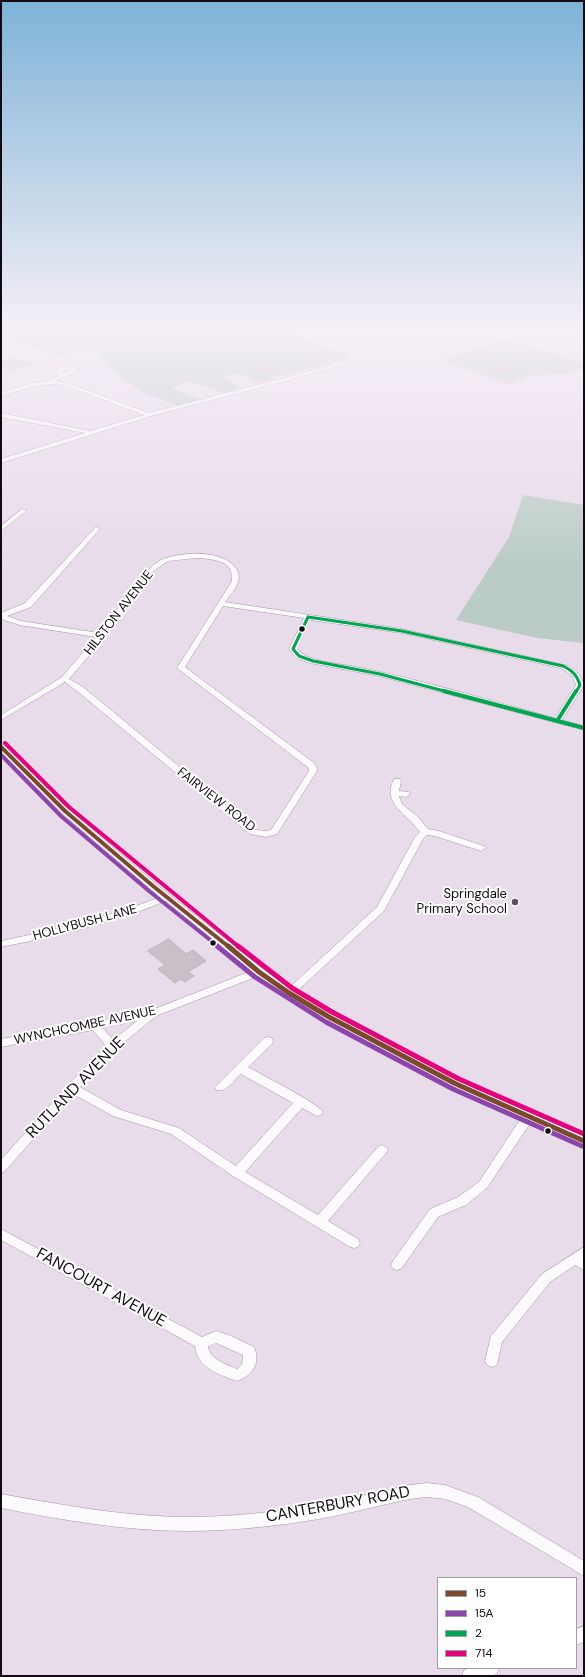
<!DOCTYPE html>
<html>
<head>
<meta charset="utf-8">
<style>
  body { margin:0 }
  #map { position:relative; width:585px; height:1677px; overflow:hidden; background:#e8dbea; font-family:"DM Sans",sans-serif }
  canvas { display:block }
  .frame { position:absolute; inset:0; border:2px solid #120a13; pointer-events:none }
  .legend { position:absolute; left:437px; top:1577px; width:140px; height:92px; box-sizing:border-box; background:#fff; border:1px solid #a09da1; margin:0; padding:5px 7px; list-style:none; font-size:12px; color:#120a13 }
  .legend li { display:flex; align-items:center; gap:8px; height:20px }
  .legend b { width:20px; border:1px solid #a09da1 }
</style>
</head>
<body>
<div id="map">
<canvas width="585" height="1677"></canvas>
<div class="frame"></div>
<ul class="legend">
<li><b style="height:5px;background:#7a4b2a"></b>15</li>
<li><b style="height:5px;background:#8e44ad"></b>15A</li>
<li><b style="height:5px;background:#00a651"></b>2</li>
<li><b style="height:5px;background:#e5007d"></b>714</li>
</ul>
</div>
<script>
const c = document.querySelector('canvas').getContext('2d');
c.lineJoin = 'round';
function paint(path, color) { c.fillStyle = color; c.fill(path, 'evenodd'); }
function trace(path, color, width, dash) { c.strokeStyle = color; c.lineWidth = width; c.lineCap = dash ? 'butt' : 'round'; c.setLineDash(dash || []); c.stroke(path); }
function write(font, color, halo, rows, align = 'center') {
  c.font = font + ' "DM Sans",sans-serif'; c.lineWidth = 4; c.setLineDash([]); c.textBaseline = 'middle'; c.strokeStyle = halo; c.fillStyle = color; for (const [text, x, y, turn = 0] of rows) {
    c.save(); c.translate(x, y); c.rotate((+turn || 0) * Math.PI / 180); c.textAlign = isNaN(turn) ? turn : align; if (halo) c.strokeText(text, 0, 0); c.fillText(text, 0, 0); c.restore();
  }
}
paint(new Path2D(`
  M1,329h93l21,5 5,-3 -1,-2h170l19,12 44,16 -96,26 -18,-10 -16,4 17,10 -14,6 -35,-12 -18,7 29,12 -23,6 -32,-12 -26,-17 -28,-30 -33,9 -38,-13 -20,-1z
  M504,339l80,24v5l-16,6 -38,1 -18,9 -72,-23z
  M1,358l39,4 -28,10 -8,-3 -3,1z
  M523,495l61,10v138l-47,-5 -81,-18 53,-83z`), '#bbccc6');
const building = new Path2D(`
  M169,939l17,15 7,-4 13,11 -18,11 6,4 -9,6 -4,-3 -6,4 -17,-14 7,-4 -17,-14z`);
paint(building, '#cbbfc7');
trace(building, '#beb1ba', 1);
const minor = new Path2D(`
  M439,329h6l-126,43 -168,44 -150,47v-4l84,-26 -84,-16v-4l89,18 54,-16 -80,-30c-23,-3 -41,5 -63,11v-4l32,-9 15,-2 12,-6 -4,-4 4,-4h15l3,2 -6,4 -17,8 12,2 82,30 166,-43zM63,370h7l-5,3 -3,-2z
  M22,509l5,1 -26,21v-5z
  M97,527l2,1v2l-68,77 -24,9 14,5 78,12 49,-63c5,-5 11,-10 18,-12 18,-6 56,-8 69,9 3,4 5,10 3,15 -2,7 -9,14 -13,20l177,27 167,37 10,8 5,11 -22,35 22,6v4l-205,-54 -69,-13 -14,-5 -7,-9 15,-31 -81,-12 -38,61 129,96 3,5v3l-40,63 -11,3 -16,-3 -173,-143 -12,-9 -64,38v-5l61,-38 34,-40 -77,-12 -18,-6v-6l24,-10 70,-75zM197,558c10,1 30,1 34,13 1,3 0,7 1,10l-55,87 132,100v3l-38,59 -5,1 -10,-1 -173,-143 -14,-8 35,-41 48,-66 16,-11zM310,620l92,13 159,35 11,7 4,10 -21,33c-68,-18 -135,-39 -204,-52 -17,-3 -42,-4 -54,-17z
  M1,745h3l64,64 88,75 107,85 26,19 88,-81 38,-70 5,-5c-12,-18 -39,-28 -26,-53h6l1,2 -2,10 10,1 1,2 -4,3 -7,-1 3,8 16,13 10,12 11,2 45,15 2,2 -5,3 -46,-15 -8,-1 -4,4 -39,72 -88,81 37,22 127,67 124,55v10l-53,-24 -44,66 -21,17 -28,12 -37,52 -4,1 -4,-1 -2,-4 2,-4 37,-52 28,-12 21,-15 42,-64 -69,-31 -127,-67 -40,-24 -27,-20 -102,40 -40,33 -36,38 41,23 58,18 57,38 57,-63 -52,-29c-7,6 -15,19 -25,16l-1,-3 49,-49 4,-1 4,1 1,3 -1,3 -24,23c12,7 70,36 75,45l-2,3 -4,1 -15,-8 -57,64 73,43 60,-68 4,-2 4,2 2,3 -2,3 -58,68 30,18 2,4 -2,4 -4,1 -4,-1 -117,-71 -62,-42 -58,-18 -40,-22 -68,77 -4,2v-13l67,-75 38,-39 -13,-16 -92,17v-8l94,-17 57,-12 99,-39 -85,-70c-53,22 -109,35 -165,46v-6c54,-11 108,-24 159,-44l-98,-84 -61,-61zM137,1021l-24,19 -10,-12z
  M1,1229l201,108 14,-6 13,4 25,12c7,16 -1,28 -17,34 -17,-6 -40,-13 -42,-35l-194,-106zM216,1343l27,12 -1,9 -5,5c-11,-5 -28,-10 -29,-23z
  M584,1247v23l-9,-5 -25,17 -48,60 -5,23 -5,2 -5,-2 -2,-4 6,-25 51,-62z
  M427,1483l18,2 33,12 106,64v15l-116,-69 -23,-8 -18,-2 -17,2c-35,7 -69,17 -104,22 -37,6 -81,10 -118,10 -63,0 -125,-11 -187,-23v-14c62,11 124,23 187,23 37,0 81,-4 118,-10 35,-6 69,-15 104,-22z
  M584,1626v16l-8,3v-16z
  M470,1668h29l-2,6 -6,2h-29l2,-6z`);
trace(minor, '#a096a1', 1);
paint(minor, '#fcfafc');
trace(new Path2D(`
  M1,747l64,64 88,75 76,61`), '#7a4b2a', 4);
trace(new Path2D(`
  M228,946l31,26 30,21 40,24 127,67 128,57`), '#7a4b2a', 5);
trace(new Path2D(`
  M1,755l60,61 88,75 70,56`), '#8e44ad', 4);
trace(new Path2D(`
  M217,946l38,31 71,45 127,67 129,57`), '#8e44ad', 5);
trace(new Path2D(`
  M308,617l-15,32 6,7 14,5 67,13 68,18
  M308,617l94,14 161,35c9,4 14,9 17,19l-4,7`), '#00a651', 3);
trace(new Path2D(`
  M444,691l140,37
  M557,721l19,-30`), '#00a651', 4);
trace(new Path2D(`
  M5,743l64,64 170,140`), '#e5007d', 4);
trace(new Path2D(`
  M238,946l54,42 40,24 127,67 125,55`), '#e5007d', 5);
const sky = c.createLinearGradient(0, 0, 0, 563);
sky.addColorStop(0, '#7db3d8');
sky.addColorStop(0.58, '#f5eff6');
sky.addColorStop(1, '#f5eff600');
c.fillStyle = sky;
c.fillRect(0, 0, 585, 563);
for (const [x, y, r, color] of [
  [302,629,3.5,"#120a13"],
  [515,902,4,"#5d535e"],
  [213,943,3.5,"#120a13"],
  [548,1131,3.5,"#120a13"]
]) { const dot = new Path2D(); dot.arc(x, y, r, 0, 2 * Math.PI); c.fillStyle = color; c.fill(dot); trace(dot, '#fff', 1.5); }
write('13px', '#120a13', '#fff', [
  ["HILSTON AVENUE",119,613,-52],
  ["FAIRVIEW ROAD",216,800,38],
  ["HOLLYBUSH LANE",85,923,-15],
  ["WYNCHCOMBE AVENUE",85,1026,-12]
]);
write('13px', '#120a13', '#fff', [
  ["Springdale",507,895],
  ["Primary School",507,910]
], 'right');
write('16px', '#120a13', '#fff', [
  ["RUTLAND AVENUE",76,1088,-46],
  ["FANCOURT AVENUE",101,1288,29],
  ["CANTERBURY ROAD",338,1505,-10]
]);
</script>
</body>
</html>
